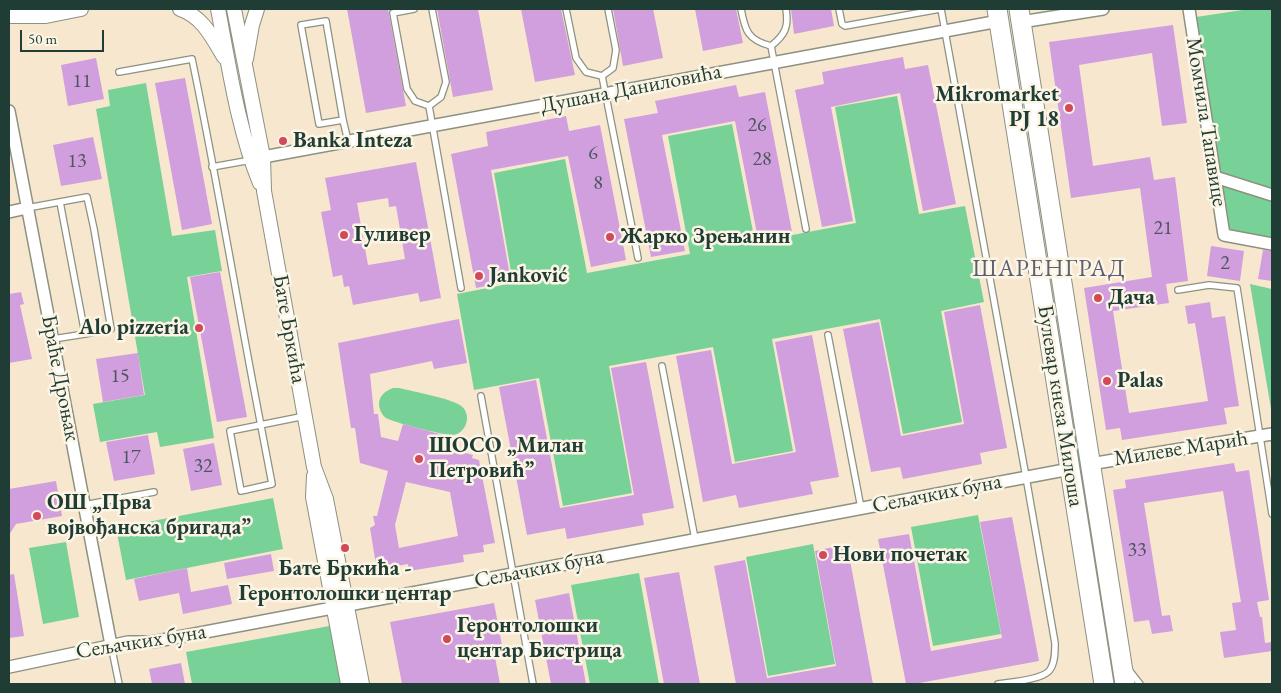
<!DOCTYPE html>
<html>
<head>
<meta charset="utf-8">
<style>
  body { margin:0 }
  #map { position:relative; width:1281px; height:693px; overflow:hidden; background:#f8e7cf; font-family:"EB Garamond",serif }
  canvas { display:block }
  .frame { position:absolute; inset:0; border:10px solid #1f3d34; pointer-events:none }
  .scale { position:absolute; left:20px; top:30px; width:84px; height:22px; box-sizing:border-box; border:2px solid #1f3d34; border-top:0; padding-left:6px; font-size:15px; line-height:18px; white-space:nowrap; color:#1f3d34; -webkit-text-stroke:4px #fcf5e5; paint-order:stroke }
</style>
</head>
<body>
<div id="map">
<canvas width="1281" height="693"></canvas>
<div class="frame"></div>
<div class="scale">50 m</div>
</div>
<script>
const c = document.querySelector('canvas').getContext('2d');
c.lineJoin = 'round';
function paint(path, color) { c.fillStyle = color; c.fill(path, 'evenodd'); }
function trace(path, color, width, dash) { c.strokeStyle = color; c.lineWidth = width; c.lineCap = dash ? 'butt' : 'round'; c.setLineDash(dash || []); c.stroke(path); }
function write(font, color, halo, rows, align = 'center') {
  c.font = font + ' "EB Garamond",serif'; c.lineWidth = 5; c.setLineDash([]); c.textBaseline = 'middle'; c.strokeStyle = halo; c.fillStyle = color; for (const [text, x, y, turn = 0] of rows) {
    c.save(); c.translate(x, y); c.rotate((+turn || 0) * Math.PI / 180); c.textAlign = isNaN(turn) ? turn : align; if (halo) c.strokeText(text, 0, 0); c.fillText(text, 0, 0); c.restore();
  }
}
paint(new Path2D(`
  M1249,9h23v181l-53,-17 -23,-156z
  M146,83l26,153 43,-6 7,41 -35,6 27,161 -54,9 -3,-15 -57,10 -7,-38 52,-9 -49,-286 14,-3 -2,-16z
  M897,96l22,118 46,-8 19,96 -43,9 21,111 -59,12 -23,-115 -108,20 21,112 -58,11 -22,-115 -104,19 23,127 -69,13 -24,-128 -65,12 -17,-96 56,-11 -19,-110 71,-14 22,114 103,-19 -22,-118 64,-12 23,118 101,-19 -21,-116z
  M1220,183l52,17v38l-45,-8z
  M1250,284l22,5v126z
  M393,388h6c16,4 45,9 59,16 15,7 10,29 -5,31 -7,1 -61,-13 -67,-17 -4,-3 -7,-9 -7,-14 0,-8 6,-13 14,-16z
  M273,498l10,51 -157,31 -10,-52z
  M978,515l23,119 -68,12 -22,-119z
  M66,542l13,75 -36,7 -14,-76z
  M813,544l22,120 -67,12 -22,-119z
  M639,573l20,111h-69l-19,-99z
  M335,625l10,59h-153l-6,-32z`), '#78d197');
paint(new Path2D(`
  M347,9h41l18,97 -40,7z
  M437,9h41l15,81 -40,7z
  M521,9h40l14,66 -40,7z
  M613,9h40l10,49 -40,8z
  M695,9h41l7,34 -40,8z
  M791,9h40l3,17 -40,8z
  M1173,25l14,98 -25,3 -10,-73 -73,12 14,101 57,-9 4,23 21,-3 13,104 -22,3 3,19 -56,8 16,102 79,-12 -13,-78 -7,1 -3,-18 25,-4 2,16 13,-2 14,90 -15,2 3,16 -105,16 -2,-12 -14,2 -22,-142 68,-11 -12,-89 -69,10 -22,-156z
  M903,57l2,12 23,-4 28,139 -33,7 -23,-118 -69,14 22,114 -31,6 -27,-137 29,-6 -2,-12z
  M96,58l8,41 -36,7 -7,-41z
  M185,78l27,146 -30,6 -27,-147z
  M736,85l3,12 26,-5 27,140 -34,7 -23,-118 -73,14 23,116 -34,6 -27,-138 34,-6 -3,-12z
  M566,116l3,15 31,-6 26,135 -35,7 -23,-111 -77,14 20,111 -35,7 -25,-134 37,-8 -2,-14z
  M93,137l9,42 -41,7 -8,-41z
  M416,162l25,136 -21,4 -2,-9 -65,12 -4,-19 -5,1 -2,-12 -9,2 -12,-65 10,-2 -6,-32zM388,198l1,9 7,-1 9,53 -37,6 -11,-62z
  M1211,246l33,5 -4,30 -33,-5z
  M1263,250l9,1v30l-14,-2z
  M220,272l27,145 -30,5 -27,-145z
  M21,292l3,12 -4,1 12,54 -23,4v-69z
  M980,305l27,143 -27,5 2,11 -79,15 -3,-12 -29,5 -28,-143 36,-7 22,114 63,-12 -20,-112z
  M459,319l8,44 -33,6 -2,-8 -62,13 4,40h4l3,23 17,4 5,-17 55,15 -3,11 18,5 -1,3 7,2 16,83 -12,2 1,7 -21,3 1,7 -55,9 -1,-7 -22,4 -1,-5 -9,2 -6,-37 5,-3 -2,-9h4l11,-45 -28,-8 -5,-35h-4l-13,-85zM406,482l44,10 8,44 -59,12 -4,-23z
  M812,335l27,142 -29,5 3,12 -74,14 -3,-13 -33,7 -27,-146 35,-6 21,114 64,-12 -21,-110z
  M138,353l6,42 -41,7 -7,-43z
  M646,362l28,146 -32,6 2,11 -77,14 -2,-11 -38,7 -28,-148 37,-7 24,128 74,-13 -23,-127z
  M148,435l7,39 -41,7 -8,-39z
  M214,443l8,42 -31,6 -8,-42z
  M1234,463l2,9 13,-2 20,130 -12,2 3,15h2l3,26 7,-1v9l-48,7 -4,-26 16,-2 -4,-27 9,-1 -18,-111 -79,12 18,113 8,-1 3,16 -21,3 -3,-14 -15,2 -21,-132 13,-2 -1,-8z
  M56,481l6,35 -46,8 -7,11v-46z
  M1012,517l27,144 -125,23h-8l-28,-145 31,-5 22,117 71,-13 -22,-116z
  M847,544l26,140h-137l-22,-118 31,-6 22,118 69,-12 -21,-115z
  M271,554l3,17 -47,8 -3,-16z
  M187,568l4,24 37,-7 4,19 -49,10 -4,-21 -40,8 -5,-22z
  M679,572l21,112h-36l-20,-106z
  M14,574l10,62 -15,2v-63z
  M569,593l17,91h-35l-16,-84z
  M494,603l10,53 -9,1 5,27h-98l-12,-62z
  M181,663l4,21h-33l-3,-15z`), '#d19fdd');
const service = new Path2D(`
  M414,9l-21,4 14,76 8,12 14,5
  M432,9l14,73 -5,15 -12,9 32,182
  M566,9l10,49 10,14 16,4
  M608,9l8,41 -3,18 -11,8 36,182
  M741,9c4,22 7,31 30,37
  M786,9c3,18 -1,26 -15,37l35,183
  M839,9l3,15 3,2 95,-17
  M941,9l85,468 29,166c0,9 0,21 -6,28 -8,9 -39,11 -51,13
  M119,72l73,-13c24,115 43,231 65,346l15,79 -31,7 -11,-60c25,-5 50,-10 75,-15
  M343,120l-24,4 -18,-99 25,-4 17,99 5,21
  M212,167l39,-7
  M27,208l60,-11 7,32 17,100 -26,5 -25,-132
  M1178,290l31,-5 28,3 35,226
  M828,335l33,173
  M53,339l32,-5
  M662,366l33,173
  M481,396l52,288
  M84,505l70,-13
  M111,645l8,39
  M1129,670l11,14`);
const minor = new Path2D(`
  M1189,9l35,226 48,9
  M1021,22l82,-13
  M9,111l102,534
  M263,157l736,-136
  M1215,177l57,18
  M9,212l18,-4
  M1090,464l182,-30
  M9,667l119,-25h24l918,-173`);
const tertiary = new Path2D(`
  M180,9c23,8 32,28 44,48
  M218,9c11,57 20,121 42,174
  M234,9l29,148 1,34 50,276 12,32 36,185
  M9,16h37l35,-7
  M246,59l6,-34 5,-16
  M314,476l-1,21 35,187`);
const primary = new Path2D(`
  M997,9l107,675
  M1019,9l106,675`);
trace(service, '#8c9282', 8);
trace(minor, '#8c9282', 14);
trace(tertiary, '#8c9282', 16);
trace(primary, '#8c9282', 21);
trace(service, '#fff', 5.5);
trace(minor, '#fff', 11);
trace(tertiary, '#fff', 14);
trace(primary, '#fff', 19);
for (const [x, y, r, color] of [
  [1069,108,5,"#d1495b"],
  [283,141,5,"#d1495b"],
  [344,235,5,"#d1495b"],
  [610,237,5,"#d1495b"],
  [479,276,5,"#d1495b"],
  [1098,298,5,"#d1495b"],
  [199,328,5,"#d1495b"],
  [1107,381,5,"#d1495b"],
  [419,459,5,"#d1495b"],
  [37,516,5,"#d1495b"],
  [345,548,5,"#d1495b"],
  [823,555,5,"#d1495b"],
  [447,639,5,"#d1495b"]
]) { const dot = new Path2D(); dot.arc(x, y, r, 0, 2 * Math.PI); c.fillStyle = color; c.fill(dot); trace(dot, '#fcf5e5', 2); }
write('20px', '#4c565e', null, [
  ["11",82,82],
  ["26",757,126],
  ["6",593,154],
  ["28",762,160],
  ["13",77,162],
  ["8",598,184],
  ["21",1163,229],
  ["2",1225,264],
  ["15",120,377],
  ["17",131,458],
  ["32",203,467],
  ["33",1137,551]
]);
write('22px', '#1f3d34', '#fcf5e5', [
  ["Душана Даниловића",631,89,-11],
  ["Момчила Тапавице",1206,122,81],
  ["Бате Бркића",289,329,80],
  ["Браће Дроњак",60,378,79],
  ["Булевар кнеза Милоша",1060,406,81],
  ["Милеве Марић",1181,449,-9],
  ["Сељачких буна",937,494,-11],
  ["Сељачких буна",539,569,-11],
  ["Сељачких буна",141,642,-9]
]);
write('bold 22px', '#1f3d34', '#fcf5e5', [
  ["Mikromarket",1059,95,"right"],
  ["PJ 18",1059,120,"right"],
  ["Banka Inteza",293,141],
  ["Гуливер",354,235],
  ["Жарко Зрењанин",620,237],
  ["Janković",489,276],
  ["Дача",1108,298],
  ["Alo pizzeria",189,328,"right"],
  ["Palas",1117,381],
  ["ШОСО „Милан",429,446],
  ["Петровић”",429,471],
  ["ОШ „Прва",47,503],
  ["војвођанска бригада”",47,528],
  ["Нови почетак",833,555],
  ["Бате Бркића -",345,569,"center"],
  ["Геронтолошки центар",345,594,"center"],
  ["Геронтолошки",457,626],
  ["центар Бистрица",457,651]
], 'left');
c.letterSpacing = '1px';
write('24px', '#5d5f6f', '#fcf5e5', [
  ["ШАРЕНГРАД",1049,269]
]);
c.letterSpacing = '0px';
</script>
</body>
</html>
